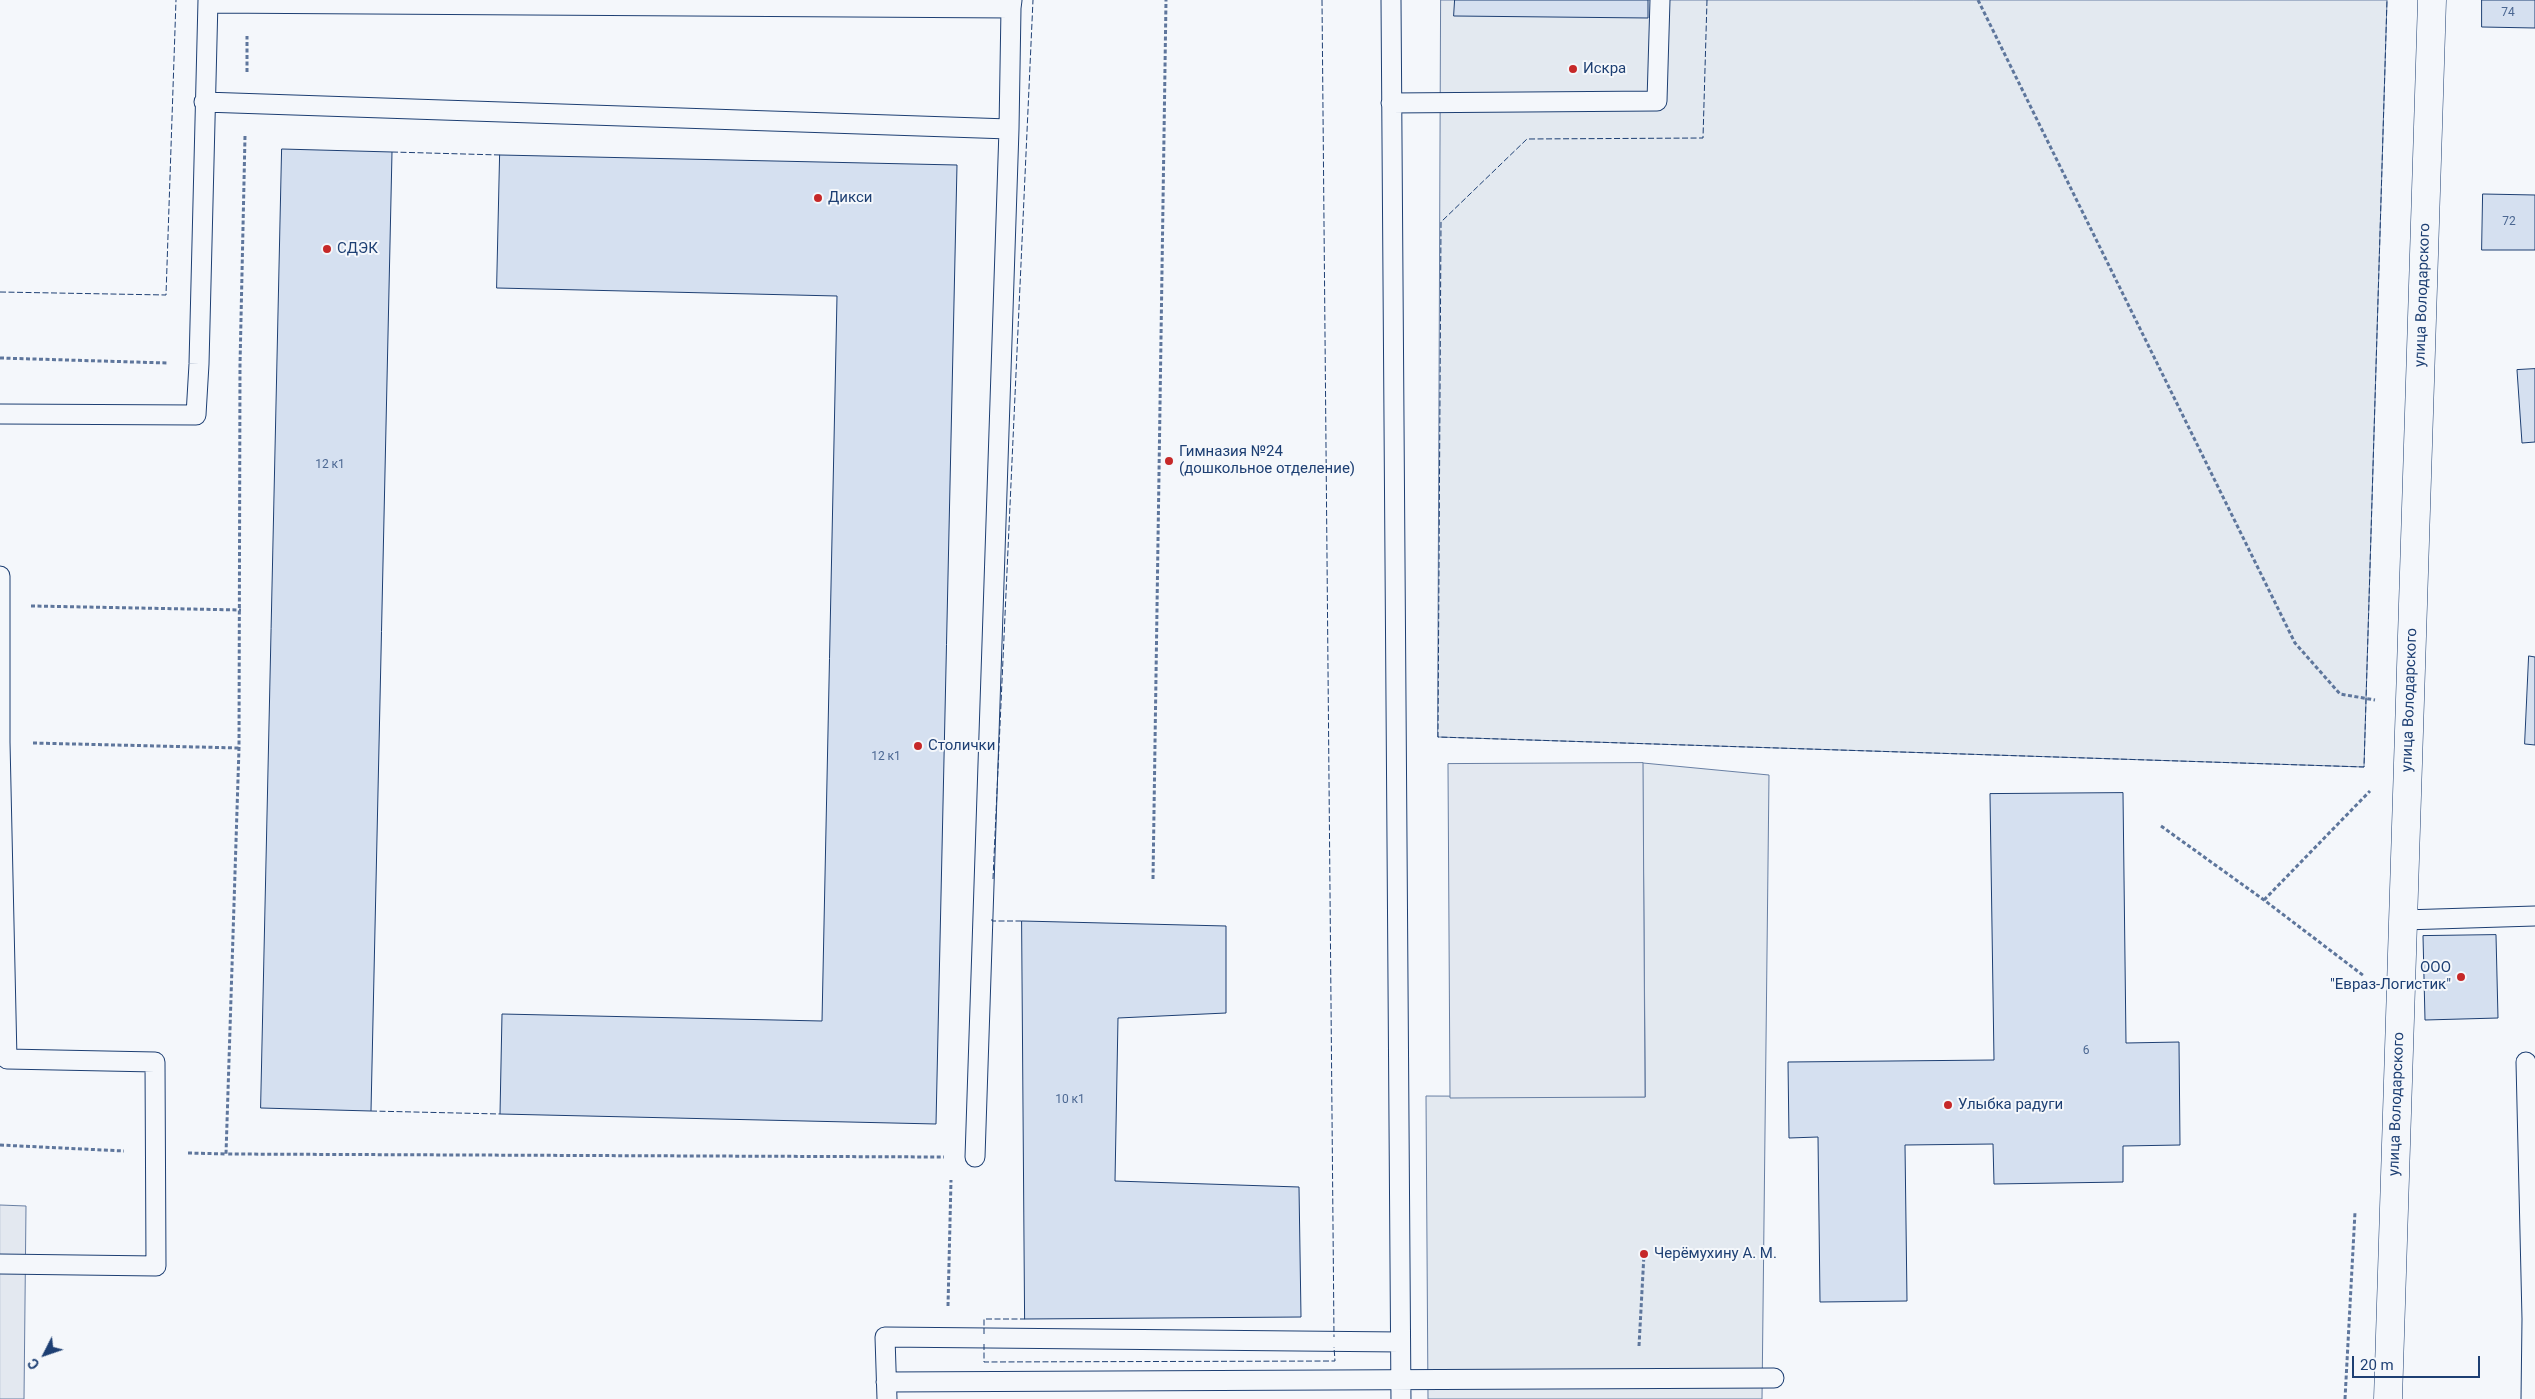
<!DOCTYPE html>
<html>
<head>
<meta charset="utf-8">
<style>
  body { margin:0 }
  #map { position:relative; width:2535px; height:1399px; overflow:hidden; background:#f4f7fb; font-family:Roboto,sans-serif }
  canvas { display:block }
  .north { position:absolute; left:20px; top:1329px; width:50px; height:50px; -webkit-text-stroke:4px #f4f7fb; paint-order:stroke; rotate:229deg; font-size:14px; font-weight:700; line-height:20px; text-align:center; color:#1d3f73 }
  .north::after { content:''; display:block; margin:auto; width:18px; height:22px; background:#1d3f73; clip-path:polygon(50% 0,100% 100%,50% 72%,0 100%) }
  .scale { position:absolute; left:2352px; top:1356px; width:128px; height:22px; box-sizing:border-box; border:2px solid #1d3f73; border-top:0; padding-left:6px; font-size:15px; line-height:18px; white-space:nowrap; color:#1d3f73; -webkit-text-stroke:4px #f4f7fb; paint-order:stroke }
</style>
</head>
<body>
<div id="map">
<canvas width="2535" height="1399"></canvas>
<div class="north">С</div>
<div class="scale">20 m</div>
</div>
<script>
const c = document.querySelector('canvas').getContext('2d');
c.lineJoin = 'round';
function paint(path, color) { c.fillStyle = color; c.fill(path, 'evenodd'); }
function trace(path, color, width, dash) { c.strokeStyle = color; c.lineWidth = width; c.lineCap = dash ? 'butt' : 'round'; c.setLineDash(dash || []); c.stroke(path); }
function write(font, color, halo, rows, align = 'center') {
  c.font = font + ' Roboto,sans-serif'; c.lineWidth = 4; c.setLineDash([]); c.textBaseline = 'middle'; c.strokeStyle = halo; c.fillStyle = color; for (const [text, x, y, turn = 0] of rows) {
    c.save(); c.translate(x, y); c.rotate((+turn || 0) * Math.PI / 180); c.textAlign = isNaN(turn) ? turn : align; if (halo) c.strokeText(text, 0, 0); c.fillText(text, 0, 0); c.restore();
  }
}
const green = new Path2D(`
  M1441,0h946l-23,767 -926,-30z
  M1643,763l126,12 -7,624h-334l-2,-303 219,1z`);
paint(green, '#e3e9f0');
trace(green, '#687fa3', 1);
const parking = new Path2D(`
  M1643,763l2,334 -195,1 -2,-334z
  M0,1205l26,1 -2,193h-24z`);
paint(parking, '#e3e8f0');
trace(parking, '#687fa3', 1);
const building = new Path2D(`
  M1455,0h193v18l-194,-2z
  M2482,0h53v28l-53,-1z
  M282,149l110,3 -21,959 -110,-3z
  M500,155l457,10 -21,959 -436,-10 2,-100 320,7 15,-725 -340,-8z
  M2483,194l52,1v55h-53z
  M2535,369v73l-13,1 -5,-73z
  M2529,656l6,1v88l-10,-1z
  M2123,793l3,250 53,-1 1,103 -57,1v36l-129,2 -1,-40 -88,1 2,156 -87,1 -2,-165 -29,1 -1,-76 206,-2 -4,-266z
  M1022,921l204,5v87l-108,5 -3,163 184,6 2,130 -276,2z
  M2496,935l2,83 -73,2 -2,-84z`);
paint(building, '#d5e0f0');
trace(building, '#1d3f73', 1);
const service = new Path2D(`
  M1391,0l10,1399
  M208,3l803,5 1,-8
  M204,102l805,27 2,-121
  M1391,103l266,-2 3,-101
  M0,414l196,1 3,-51 9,-364
  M0,576v166l7,317 148,3 1,204 -156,-2
  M2403,920l132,-4
  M2526,1062l6,257
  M975,1157l34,-1028
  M886,1382l888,-4
  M887,1399l-2,-62 515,5
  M2531,1399l1,-80h3`);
const minor = new Path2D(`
  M2388,1399l44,-1399`);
trace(service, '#1d3f73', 21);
trace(minor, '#1d3f73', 29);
trace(new Path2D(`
  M1978,0l317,643 45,51 35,6
  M247,72v-36
  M245,136l-5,229 -1,383 -13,406 718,3
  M0,358l167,5
  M31,606l210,4
  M33,743l206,5
  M2161,826l103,74 100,76
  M1153,879l13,-879
  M2264,900l106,-109
  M0,1145l124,6
  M188,1153l38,1
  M948,1306l3,-126
  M1639,1346l5,-92
  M2345,1399l10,-187`), '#5e769c', 3, [4, 2.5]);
trace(service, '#f4f7fb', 19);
trace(minor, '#f4f7fb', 28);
trace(new Path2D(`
  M1322,0l12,1337
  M1707,0l-4,138 -176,1 -86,83 -3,515 926,30 23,-767
  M392,152l108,3
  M0,292l166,3 10,-295
  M993,879l40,-879
  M992,919v2h30
  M371,1111l129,3
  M984,1334v-15h41
  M984,1344v18l351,-1 -1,-14`), '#1d3f73', 1, [6, 2.5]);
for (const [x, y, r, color] of [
  [1573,69,5,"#c62828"],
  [818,198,5,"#c62828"],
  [327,249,5,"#c62828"],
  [1169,461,5,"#c62828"],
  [918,746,5,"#c62828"],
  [2461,977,5,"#c62828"],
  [1948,1105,5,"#c62828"],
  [1644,1254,5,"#c62828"]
]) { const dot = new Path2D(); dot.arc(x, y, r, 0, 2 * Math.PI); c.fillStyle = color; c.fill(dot); trace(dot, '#f4f7fb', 2); }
write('12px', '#4b6792', null, [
  ["74",2508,13],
  ["72",2509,222],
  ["12 к1",330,465],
  ["12 к1",886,757],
  ["6",2086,1051],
  ["10 к1",1070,1100]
]);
write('15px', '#1d3f73', '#f4f7fb', [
  ["Искра",1583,69],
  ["Дикси",828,198],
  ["СДЭК",337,249],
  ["Гимназия №24",1179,452],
  ["(дошкольное отделение)",1179,469],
  ["Столички",928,746],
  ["ООО",2451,968,"right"],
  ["\"Евраз-Логистик\"",2451,985,"right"],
  ["Улыбка радуги",1958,1105],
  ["Черёмухину А. М.",1654,1254]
], 'left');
write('15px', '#1d3f73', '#f4f7fb', [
  ["улица Володарского",2423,295,-88],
  ["улица Володарского",2410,700,-88],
  ["улица Володарского",2397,1104,-88]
]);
</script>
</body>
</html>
